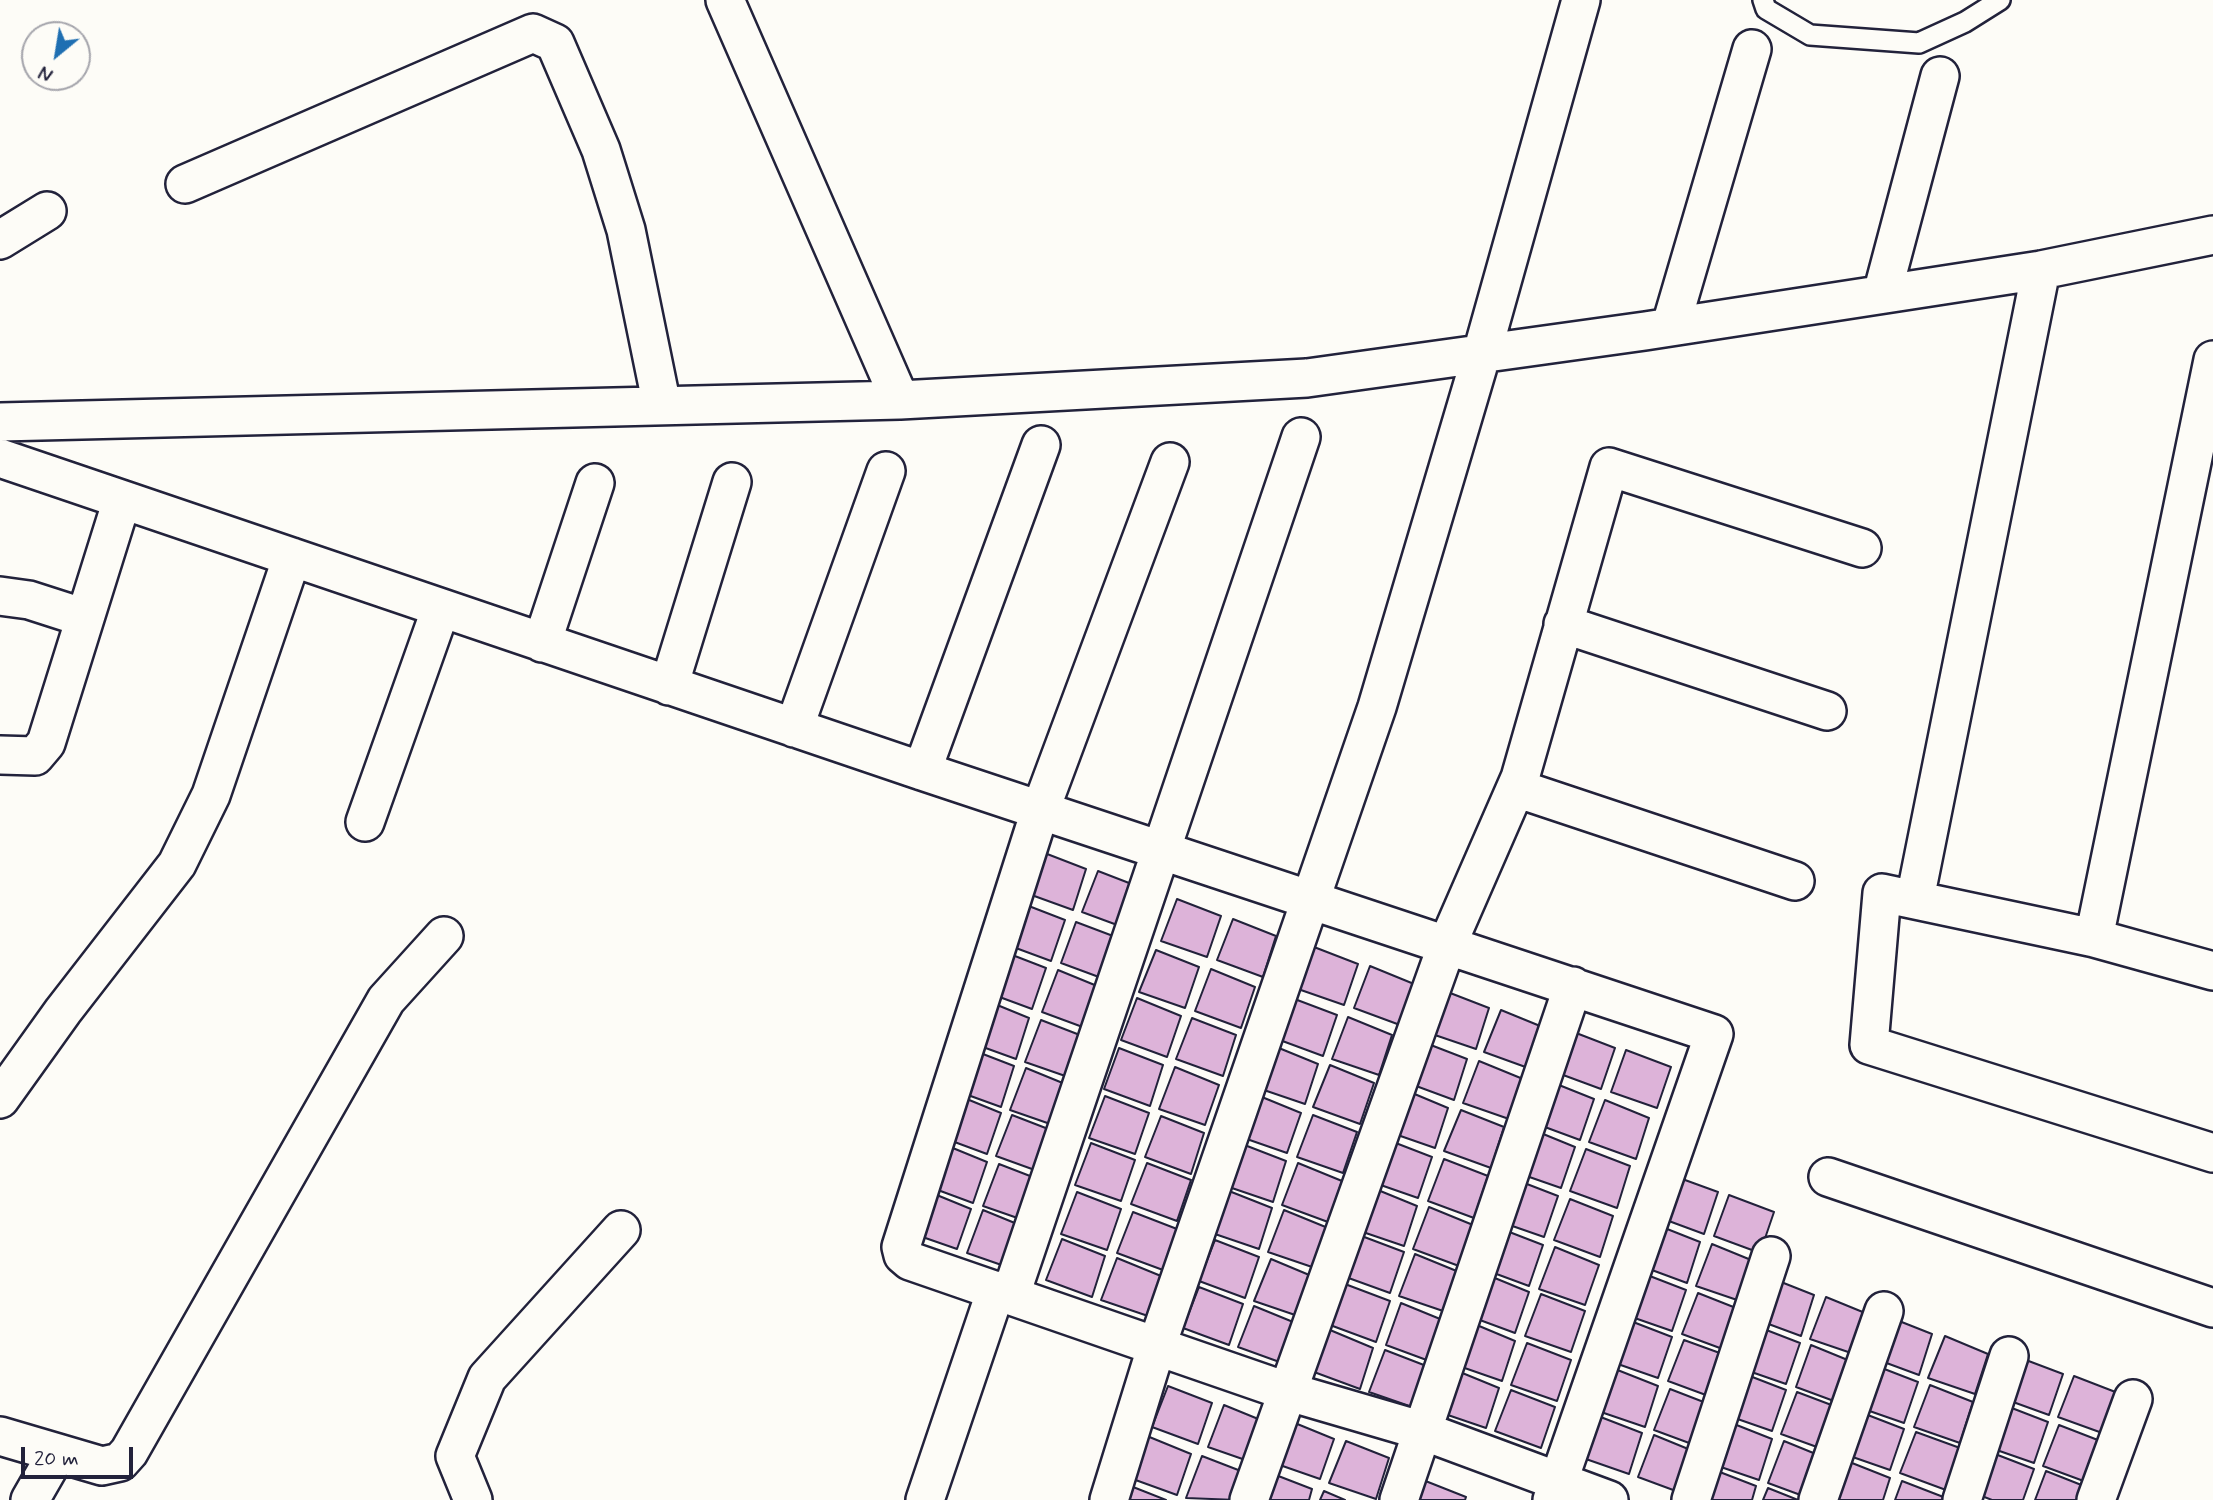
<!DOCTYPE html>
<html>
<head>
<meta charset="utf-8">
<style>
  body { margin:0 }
  #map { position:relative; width:2213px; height:1500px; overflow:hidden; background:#fdfcf7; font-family:Mynerve,sans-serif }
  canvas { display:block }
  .north { position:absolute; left:21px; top:21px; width:70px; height:70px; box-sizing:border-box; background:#fdfcf7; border:2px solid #a5a5ac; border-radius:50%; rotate:210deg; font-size:19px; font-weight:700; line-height:28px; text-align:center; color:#22223b }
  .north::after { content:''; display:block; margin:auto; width:24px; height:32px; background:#1f6fb2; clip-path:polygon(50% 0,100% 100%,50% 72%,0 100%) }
  .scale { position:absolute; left:21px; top:1447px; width:112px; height:32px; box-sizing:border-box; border:4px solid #22223b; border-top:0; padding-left:9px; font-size:21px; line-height:24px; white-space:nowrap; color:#22223b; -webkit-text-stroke:5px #fdfcf7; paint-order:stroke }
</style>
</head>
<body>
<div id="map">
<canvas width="2213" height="1500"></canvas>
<div class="north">N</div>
<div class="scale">20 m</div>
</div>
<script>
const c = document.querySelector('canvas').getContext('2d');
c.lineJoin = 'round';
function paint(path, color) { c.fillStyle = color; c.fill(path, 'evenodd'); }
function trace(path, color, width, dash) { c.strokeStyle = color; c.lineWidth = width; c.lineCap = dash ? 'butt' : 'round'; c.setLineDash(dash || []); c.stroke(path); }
const building = new Path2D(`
  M1042,852l44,17 -13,41 -47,-17z
  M1098,871l44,17 -14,41 -46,-17z
  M1177,899l44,17 -14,41 -46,-16z
  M1021,903l44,17 -14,41 -46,-17z
  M1233,919l43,17 -13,41 -46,-17z
  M1076,922l45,17 -14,41 -46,-17z
  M1314,947l44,17 -14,41 -46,-16z
  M1156,950l43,17 -14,41 -46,-16z
  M1002,951l44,17 -14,41 -46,-17z
  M1370,966l44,18 -14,41 -46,-17z
  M1211,969l44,18 -14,41 -46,-17z
  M1058,970l44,18 -14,41 -46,-17z
  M1445,991l44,17 -13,41 -47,-16z
  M1137,998l44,18 -14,41 -46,-17z
  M1292,998l45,17 -14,41 -46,-17z
  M985,1000l44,18 -13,41 -47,-17z
  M1501,1010l44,18 -14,41 -47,-17z
  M1348,1017l44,18 -13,40 -47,-16z
  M1192,1018l44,17 -13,41 -47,-17z
  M1041,1020l44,17 -14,41 -46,-16z
  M1571,1031l44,17 -14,41 -46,-17z
  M1423,1042l44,17 -13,41 -46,-17z
  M1274,1046l44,18 -13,40 -47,-16z
  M1119,1048l44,17 -13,41 -46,-17z
  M970,1049l44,17 -13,41 -47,-17z
  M1626,1050l45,17 -14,41 -46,-16z
  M1479,1061l44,18 -14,40 -46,-16z
  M1330,1065l44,18 -14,41 -47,-17z
  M1175,1067l44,18 -14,40 -46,-16z
  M1026,1068l44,18 -14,40 -46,-16z
  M1549,1081l45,18 -14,41 -46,-17z
  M1405,1090l43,18 -13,40 -46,-16z
  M957,1095l44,18 -14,41 -46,-17z
  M1257,1095l44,18 -14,40 -46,-16z
  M1105,1096l44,17 -14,41 -46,-16z
  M1605,1100l44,18 -13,41 -47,-17z
  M1461,1110l43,17 -13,41 -47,-17z
  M1012,1115l44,17 -13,41 -47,-17z
  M1313,1115l44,17 -14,41 -46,-16z
  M1161,1116l43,17 -13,41 -46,-17z
  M1531,1129l44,18 -14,41 -46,-16z
  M1388,1140l44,17 -14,41 -46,-16z
  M1091,1143l44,17 -14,41 -46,-16z
  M943,1144l44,18 -14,41 -46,-17z
  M1242,1144l44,17 -13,41 -47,-16z
  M1586,1149l44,17 -13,42 -47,-17z
  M1444,1159l44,17 -14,42 -46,-17z
  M1147,1163l44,17 -14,41 -46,-17z
  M1298,1163l44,18 -14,41 -46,-17z
  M999,1164l44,17 -14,41 -46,-16z
  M1674,1176l44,16 -14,42 -46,-17z
  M1514,1179l44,17 -14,41 -46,-16z
  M1373,1188l44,18 -13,40 -47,-16z
  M927,1191l44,18 -14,40 -46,-16z
  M1229,1191l43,17 -13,41 -47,-16z
  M1077,1192l44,17 -14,41 -46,-16z
  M1729,1195l45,17 -14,41 -46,-17z
  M1570,1199l43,17 -13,41 -46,-17z
  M1429,1207l44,18 -14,41 -46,-17z
  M983,1210l44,18 -14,41 -46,-16z
  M1284,1210l44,18 -13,40 -47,-16z
  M1133,1212l44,17 -14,41 -46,-17z
  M1657,1225l43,17 -13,41 -46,-17z
  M1499,1228l44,17 -14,41 -46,-17z
  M1359,1235l45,17 -14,41 -47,-17z
  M1062,1239l43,17 -13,41 -46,-17z
  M1215,1240l44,17 -14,41 -46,-17z
  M1712,1244l44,18 -13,40 -47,-16z
  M1555,1247l44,18 -14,40 -46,-16z
  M1415,1254l44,18 -13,40 -47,-16z
  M1117,1258l44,18 -13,40 -47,-16z
  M1271,1259l43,18 -13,40 -47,-16z
  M1642,1273l44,17 -14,41 -46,-16z
  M1485,1274l44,18 -14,41 -46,-17z
  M1771,1278l43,17 -13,41 -46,-17z
  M1345,1284l45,17 -14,41 -46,-17z
  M1199,1287l44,17 -14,41 -46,-17z
  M1698,1293l43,17 -13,41 -46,-17z
  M1541,1294l44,17 -14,41 -46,-16z
  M1826,1297l44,18 -13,40 -47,-16z
  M1401,1303l44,18 -13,41 -46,-17z
  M1254,1306l44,18 -13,40 -47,-17z
  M1889,1317l43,17 -13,41 -46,-17z
  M1628,1320l44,17 -14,41 -46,-16z
  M1472,1323l43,18 -13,40 -46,-16z
  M1756,1326l44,17 -14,41 -46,-16z
  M1330,1330l43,18 -13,41 -46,-17z
  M1945,1336l43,18 -13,40 -47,-16z
  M1684,1340l44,16 -14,42 -46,-17z
  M1527,1343l44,17 -14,41 -46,-16z
  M1811,1345l44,18 -13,41 -46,-17z
  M1385,1350l44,17 -14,41 -46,-16z
  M2018,1357l45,17 -14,41 -47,-17z
  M1874,1365l44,17 -14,41 -46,-16z
  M1615,1369l43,17 -13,41 -47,-16z
  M1455,1370l44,18 -13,40 -47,-16z
  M1742,1373l44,17 -14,41 -46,-16z
  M2074,1376l44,17 -13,41 -47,-17z
  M1930,1385l43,17 -13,41 -46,-16z
  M1168,1386l44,17 -14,41 -46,-17z
  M1670,1389l44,17 -14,41 -46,-17z
  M1511,1390l44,17 -14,41 -46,-17z
  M1797,1392l45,17 -14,42 -47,-17z
  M1224,1405l44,18 -14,40 -46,-16z
  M2004,1405l44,17 -14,41 -46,-16z
  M1860,1412l44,17 -14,41 -46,-16z
  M1598,1416l44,17 -13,41 -46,-16z
  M1290,1421l44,18 -14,40 -46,-16z
  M1729,1422l43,17 -13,41 -47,-16z
  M2059,1425l44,17 -14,41 -46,-17z
  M1916,1432l44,16 -14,42 -46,-17z
  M1654,1435l44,18 -14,41 -46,-17z
  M1147,1436l44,18 -14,41 -47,-17z
  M1346,1441l43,17 -13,41 -47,-16z
  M1784,1441l44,18 -14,41 -46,-17z
  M1990,1452l44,17 -11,31h-31l-18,-7z
  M1202,1456l44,17 -9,27 -51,-2z
  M1847,1461l43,17 -7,22h-51z
  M1712,1469l44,17 -4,14h-52z
  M2046,1471l43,17 -3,12h-51z
  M1268,1472l44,17 -3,11h-51z
  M1423,1480l43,17 -1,3h-50z
  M1902,1481l44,17 -1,2h-50z
  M1128,1485l38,15h-44z
  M1768,1488l30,12h-35z
  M1324,1491l21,9h-25z`);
paint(building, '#ddb3d9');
trace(building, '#22223b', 2);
const service = new Path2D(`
  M1763,0l3,9 44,26 109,8 46,-21 35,-22`);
const minor = new Path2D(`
  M725,0l175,400
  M185,184l348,-151 22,10 46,107 25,80 36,176
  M0,240l47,-29
  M1882,294l58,-218
  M1671,325l81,-276
  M0,422l900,-22 407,-22 338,-47 396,-61 172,-35
  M0,458l922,313 792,263 -162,466
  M1170,462l-130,349 -139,436 2,8 7,6 376,130 137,40 186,69
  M0,596l29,4 56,18
  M1563,624l264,87
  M542,643l53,-160
  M669,686l63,-204
  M794,728l92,-257
  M0,755l35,1 11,-13 76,-243
  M922,771l119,-326
  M1516,788l279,93
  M365,822l76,-214
  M1915,899l126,-629
  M2094,938l119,-578
  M2213,971l-119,-33 -212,-45 -13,152 344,108
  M0,1099l63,-88 114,-147 34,-69 81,-238
  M1828,1177l385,131
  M1011,1294l290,-857
  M0,1436l102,30 18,-4 9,-10 257,-452 58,-64
  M30,1500l27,-47
  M473,1500l-18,-44 32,-78 134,-148
  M925,1500l71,-210
  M1109,1500l48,-155 220,-638 105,-354 99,-353
  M1249,1500l198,-555 73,-167 89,-311 253,81
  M1399,1500l174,-514
  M1691,1500l80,-244
  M1818,1500l66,-189
  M1962,1500l47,-144
  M2096,1500l37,-101`);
trace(service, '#22223b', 24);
trace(minor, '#22223b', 42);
trace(service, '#fdfcf7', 19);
trace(minor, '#fdfcf7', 37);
</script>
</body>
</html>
